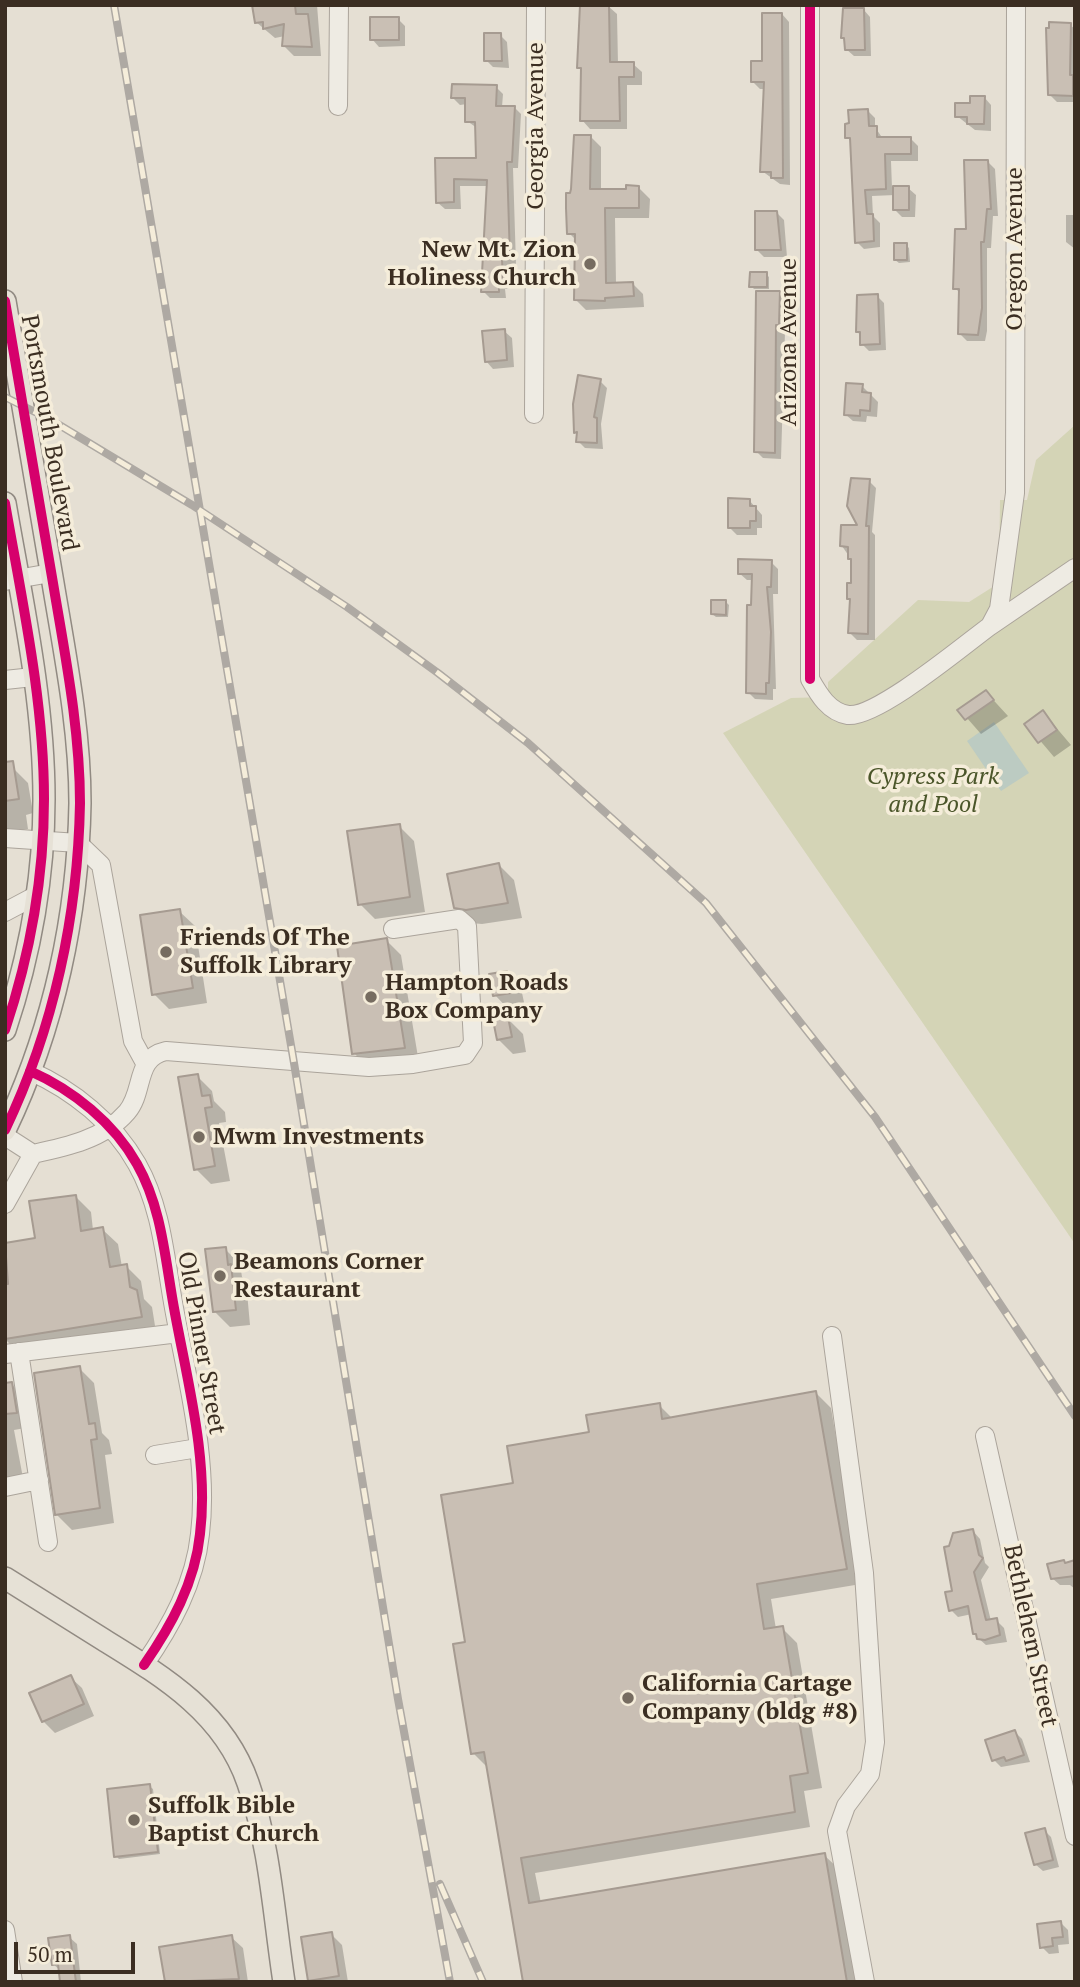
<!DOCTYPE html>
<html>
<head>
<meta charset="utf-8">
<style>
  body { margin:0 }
  #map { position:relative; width:1080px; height:1987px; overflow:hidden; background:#e5dfd3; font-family:"PT Serif",serif }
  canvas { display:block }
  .frame { position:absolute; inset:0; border:7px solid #3b2e22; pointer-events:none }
  .scale { position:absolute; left:14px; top:1942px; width:121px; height:32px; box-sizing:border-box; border:4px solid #3b2e22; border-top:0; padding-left:9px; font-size:21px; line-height:24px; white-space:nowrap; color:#3b2e22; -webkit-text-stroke:5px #f5edda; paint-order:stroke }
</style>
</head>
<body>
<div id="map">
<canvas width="1080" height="1987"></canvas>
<div class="frame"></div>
<div class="scale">50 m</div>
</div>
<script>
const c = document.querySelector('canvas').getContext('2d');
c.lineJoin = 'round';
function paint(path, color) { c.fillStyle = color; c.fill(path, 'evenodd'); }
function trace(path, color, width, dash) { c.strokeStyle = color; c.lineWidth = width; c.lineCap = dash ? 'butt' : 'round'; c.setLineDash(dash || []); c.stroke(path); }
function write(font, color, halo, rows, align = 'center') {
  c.font = font + ' "PT Serif",serif'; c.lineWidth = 7; c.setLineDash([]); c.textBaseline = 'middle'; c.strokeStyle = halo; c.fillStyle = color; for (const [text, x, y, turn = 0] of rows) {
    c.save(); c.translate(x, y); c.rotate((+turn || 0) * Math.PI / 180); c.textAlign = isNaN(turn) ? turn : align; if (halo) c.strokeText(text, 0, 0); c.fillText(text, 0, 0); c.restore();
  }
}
paint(new Path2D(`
  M1075,425v819l-352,-511 68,-35 37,-1v-15l90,-82 51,2 30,-19 1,-83h27l9,-40z`), '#d4d4b6');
paint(new Path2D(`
  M994,722l35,51 -28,18 -34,-50z`), '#bccbc2');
paint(new Path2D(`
  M260,5h57l4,51h-27l-10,-10 1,-10 -10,2 -19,-16z
  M608,6l9,8 1,50h15l9,8v13h-15v44h-37l-8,-9v-49l-3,-4z
  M863,9l7,8 1,39h-17l-8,-7 -3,-12z
  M782,14l7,8 1,163 -10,-1 -18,-13 3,-82h-5l-7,-7 11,-19z
  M398,19l7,7v20l-26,1 -7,-8z
  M1070,25l5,4v73h-18l-7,-7z
  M500,35l7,7 2,26 -16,-1 -7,-7z
  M496,87l7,7 -1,13h12l7,7 -3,54h-5l3,97h-7v23l-4,1 1,9h-16l-7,-7 6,-105h-29l1,23h-16l-8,-7 -1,-43h41v-31l-10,-7v-17l-7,1 -7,-7z
  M984,97l7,8v26l-16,-1 -18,-14z
  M868,111l7,7v9l8,12 27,-1 8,8v15h-27l1,27h16l8,7 -1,22h-13l-8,-8 1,-14 -23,1 1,20 7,7v24l-16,2 -7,-7 -5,-100 -5,-5z
  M590,136l11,11v44h26l12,-3 11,11 -1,19h-34l1,66 16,-1 11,11 1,13 -58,3 -11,-11 1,-59 -7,-7 3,-38z
  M988,162l7,7 3,47h-5l-2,32h-4v83l-2,10h-18l-8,-8 2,-39 -6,-6 12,-57z
  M777,213l7,7 3,37h-23l-7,-7z
  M1066,215h9v34l-9,-7z
  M906,245l3,3 1,14 -11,1 -4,-3z
  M766,274l3,3v12h-15l-3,-3z
  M779,293l7,7 -5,159 -18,-1 -7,-7z
  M877,296l7,7 2,47 -17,1 -7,-7 -4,-13z
  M504,331l8,7 2,29 -21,2 -7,-8z
  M600,381l7,7 -6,36 2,25 -18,-1 -7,-7z
  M862,386l16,16 -1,15 -10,-1 -1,6 -13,-1 -8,-7z
  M869,481l7,7 -4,44 3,3v105h-18l-7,-7 1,-32 -3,-3 5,-13v-23l-11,-16 18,-19z
  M749,500l13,15v13h-5v7h-20l-7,-7z
  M771,562l7,7v25h-5l3,95h-3v11l-18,-1 -7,-7 6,-112h-7l-8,-7z
  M726,602l3,3 -1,12h-12l-4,-3z
  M986,692l22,24 -27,18 -21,-24z
  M1043,712l28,33 -17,12 -28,-33z
  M13,768l15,15 5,30 -7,2 2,14 -23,4v-63z
  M399,826l15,15 11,71 -50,7 -15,-15z
  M499,865l15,15 8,38 -40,6 -11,-1 -15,-16z
  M179,911l16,15 12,77 -38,6 -15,-15z
  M386,940l15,15 18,108 -50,6 -15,-16z
  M506,973l15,15 4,19 -15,4 -15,-16z
  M508,1019l15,15 3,18 -13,2 -15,-15z
  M197,1076l15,15 2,10 11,11 1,10 -7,1 11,58 -19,3 -15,-15z
  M75,1196l16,16 2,18 9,-1 16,15 4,23 4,-1 15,15 3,18 8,8 4,25 -136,22 -15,-15 5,-54 -5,-40 31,-5z
  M225,1249l15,15 2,13 4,4 4,44 -20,2 -15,-15 -9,-61z
  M79,1368l15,15 8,50 7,7 3,14 -7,1 9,68 -42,7 -15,-15z
  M11,1384l16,15 4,28 -17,3 9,48 -18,3v-96z
  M816,1393l15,15 30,176 -90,15 5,30 6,-1 15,15 25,145 -18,3 6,36 -275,46 6,30 283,-48 16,15 18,112h-334l-35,-213 -16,-16 -6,-110 48,-159 76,-50 68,-29 14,14z
  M973,1531l7,8 5,24 4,4 -8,13 10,41 5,-1 8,8 3,14 -21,3 -8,-7 -6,-24 -14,3 -7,-7z
  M1075,1561v28l-5,-4h-10l-8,-7 -3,-12z
  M70,1677l12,11 12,28 -39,17 -12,-12z
  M1015,1732l7,7 8,23 -29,5 -7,-7z
  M149,1786l4,3 7,65 -41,5 -3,-3z
  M1044,1830l7,7 8,30 -16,4 -8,-7z
  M1060,1922l8,8 1,14 -11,1 1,8 -10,1 -7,-7z
  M331,1934l11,11 6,37h-37z
  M69,1937l8,7 4,38h-19l-1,-11 -8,-7z
  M231,1937l12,11 5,34h-81z`), '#0003');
const building = new Path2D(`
  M252,5h43l1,9h12l4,33 -30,-1 2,-22 -21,5v-7l-8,1z
  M580,5h29l1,57h24v15h-15l1,44h-40l1,-53h-4z
  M843,8h21l1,42h-20l-1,-12h-3z
  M762,13h20l1,165h-12v-6h-11l4,-90h-13v-21h11z
  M370,17h29v23h-29z
  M1049,22l22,1 -1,52h3v21l-25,-1 -2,-67h3z
  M484,33h17l1,28h-18z
  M452,84l45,1 -1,21h19l-3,56h-5l3,97h-8l1,23h-4v10h-18l6,-112 -33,-1v23l-18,1 -1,-45h41l-1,-36h-10v-24h-14z
  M970,96h15l-1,28h-17v-7h-12v-14h15z
  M868,109l1,17h8v11h34v17h-26l1,35 -21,1 2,24h6l1,27 -19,2 -5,-105h-5v-14l4,-1 -1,-13z
  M574,135h17l-1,54h36v-4l13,1v22h-34l1,75 27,-1 1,14 -29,2v3l-31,-1 1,-66h-8l-1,-26v-15h4l1,-4z
  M964,160h24l3,49h-4l-3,33h-3l1,66 -4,27 -20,-1 1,-45h-6l2,-60h11z
  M893,186h16v24h-16z
  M755,211h22l4,39h-26z
  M894,243h13v17h-13z
  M750,272h17v15h-18z
  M756,291h24l-1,34h-3l-1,128 -21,-1z
  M878,294l2,50 -20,1v-13h-4l1,-37z
  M505,329l2,31 -22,2 -3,-31z
  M578,375l23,4 -7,38 3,1v25l-21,-1 1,-10 -3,1 -1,-29z
  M846,383l17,1 -1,8 9,1 -1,18 -10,-1v6l-16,-1z
  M851,478l19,1 -4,47h3l-1,108 -20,-1 2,-34h-3v-16h4v-24h-3v-12l-8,-1 1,-21h16l-10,-19z
  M728,498l22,1v7h6v15h-6v7h-22z
  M738,559l34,1 -1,27h-4l4,45 -2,51h-3v11l-20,-1 1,-88h4l1,-31h-14z
  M711,600h15v15l-15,-1z
  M986,690l8,10 -29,20 -8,-10z
  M1043,710l14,20 -19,13 -14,-19z
  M13,761l6,38 -14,2v-39z
  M400,824l10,73 -52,8 -11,-74z
  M499,863l9,40 -42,7 -12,-2 -7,-34z
  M180,909l13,79 -41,7 -12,-80z
  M387,938l18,110 -53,6 -15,-108z
  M507,971l4,22 -18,3 -4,-22z
  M508,1017l4,20 -15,3 -4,-20z
  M198,1074l4,22 8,-1 2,12 -7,1 10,58 -21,4 -16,-93z
  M76,1195l5,36 22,-4 7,40 17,-3 3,23 7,3 5,27 -137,22v-55h3l-3,-41 30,-5 -6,-37z
  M226,1247l2,18 3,-1 5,46 -23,2 -8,-63z
  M80,1366l9,58 6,-1 2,16 -6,1 9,68 -45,7 -21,-142z
  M12,1382l5,31 -12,1v-31z
  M816,1391l31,178 -90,15 7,45 19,-3 25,147 -18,3 5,36 -274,46 8,45 296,-50 22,129h-324l-39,-230 -13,2 -18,-110 12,-2 -24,-147 72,-12 -6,-37 82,-14 -3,-17 74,-12 2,16z
  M973,1529l6,26 4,3 -9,14 12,48 11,-2 3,17 -15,5 -8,-1 -1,-5h-3l-5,-28 -19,5 -4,-19 7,-1 -8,-44 5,-1 4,-13z
  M1064,1560l1,3 10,-3v16l-24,3 -4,-15z
  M71,1675l13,29 -42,18 -13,-29z
  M1015,1730l9,25 -18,6 -2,-4 -12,4 -7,-21z
  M150,1784l8,68 -44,5 -7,-68z
  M1045,1828l8,32 -19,5 -9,-32z
  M1061,1921l2,16 -11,1 1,8 -13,2 -3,-24z
  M332,1932l7,44 -31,5 -7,-44z
  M70,1935l6,47h-16l-2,-18 -6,1 -4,-27z
  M232,1935l7,44 -74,3 -6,-35z`);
paint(building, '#c9bfb4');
trace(building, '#a69b91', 2);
const minor = new Path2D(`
  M810,5v674c9,16 19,33 38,36 29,3 116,-70 142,-89l9,-17 16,-116 1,-488
  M338,106l1,-101
  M534,414l2,-409
  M5,581l46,-8
  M990,626l85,-58
  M5,680l28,-3
  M5,838l73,5 23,22 32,176 12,22
  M5,912l32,-17
  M30,1071c43,19 84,52 107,93 25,44 28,95 37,144 13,72 35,152 26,226 -5,49 -29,92 -56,131
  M5,1136l28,18 -28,50
  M33,1154c33,-7 71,-15 94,-42 18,-21 7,-54 39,-61l203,16 44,-3 52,-9 8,-12 -6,-117 -8,-7 -66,10
  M832,1336l32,237 11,169 -5,32 -24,32 -9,25 28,151
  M19,1352l29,190
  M5,1354l174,-21
  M985,1436l90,400
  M155,1455l43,-7
  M5,1487l34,-7
  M5,1930l8,52`);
const major = new Path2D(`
  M5,301c16,94 32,188 48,282 12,72 27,146 27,220 -2,112 -26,225 -75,327
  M5,503c17,98 39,197 39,296 0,79 -14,156 -39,231
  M5,1578c33,21 66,41 99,62 60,37 120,73 144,143 22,62 26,134 36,199`);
trace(minor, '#aba49b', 20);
trace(major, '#918a82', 24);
trace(minor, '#eeebe3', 18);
trace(major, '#e6e1d6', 21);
const rail = new Path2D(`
  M114,5l180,1058 104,636 52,283
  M5,397l46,23 141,85 155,102 91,66 90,70 178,160 169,214 200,299
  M440,1884l43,98`);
trace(rail, '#aea9a3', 8);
trace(rail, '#f5edda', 5, [16]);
trace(new Path2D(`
  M810,5v674
  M5,301c16,94 32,188 48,282 12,72 27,146 27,220 -2,112 -26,225 -75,327
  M5,503c17,98 39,197 39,296 0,79 -14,156 -39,231
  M30,1071c43,19 84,52 107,93 25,44 28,95 37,144 13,72 35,152 26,226 -5,49 -29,92 -56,131`), '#d6006c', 10);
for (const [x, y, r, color] of [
  [590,264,7,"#766c60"],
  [166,952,7,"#766c60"],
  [371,997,7,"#766c60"],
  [199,1137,7,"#766c60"],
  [220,1276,7,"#766c60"],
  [628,1698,7,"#766c60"],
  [134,1820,7,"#766c60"]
]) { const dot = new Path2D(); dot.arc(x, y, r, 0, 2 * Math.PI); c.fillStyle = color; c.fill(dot); trace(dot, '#f5edda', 2.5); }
write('24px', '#3b2e22', '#f5edda', [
  ["Georgia Avenue",536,126,-90],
  ["Oregon Avenue",1015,249,-90],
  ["Arizona Avenue",789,342,-90],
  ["Portsmouth Boulevard",49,433,80],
  ["Old Pinner Street",201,1343,80],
  ["Bethlehem Street",1030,1636,78]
]);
write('bold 24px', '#3b2e22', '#f5edda', [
  ["New Mt. Zion",576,250,"right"],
  ["Holiness Church",576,278,"right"],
  ["Friends Of The",180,938],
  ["Suffolk Library",180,966],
  ["Hampton Roads",385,983],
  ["Box Company",385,1011],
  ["Mwm Investments",213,1137],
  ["Beamons Corner",234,1262],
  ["Restaurant",234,1290],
  ["California Cartage",642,1684],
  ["Company (bldg #8)",642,1712],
  ["Suffolk Bible",148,1806],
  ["Baptist Church",148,1834]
], 'left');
write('italic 24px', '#4b562a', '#f5edda', [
  ["Cypress Park",933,777],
  ["and Pool",933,805]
]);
</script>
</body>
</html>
